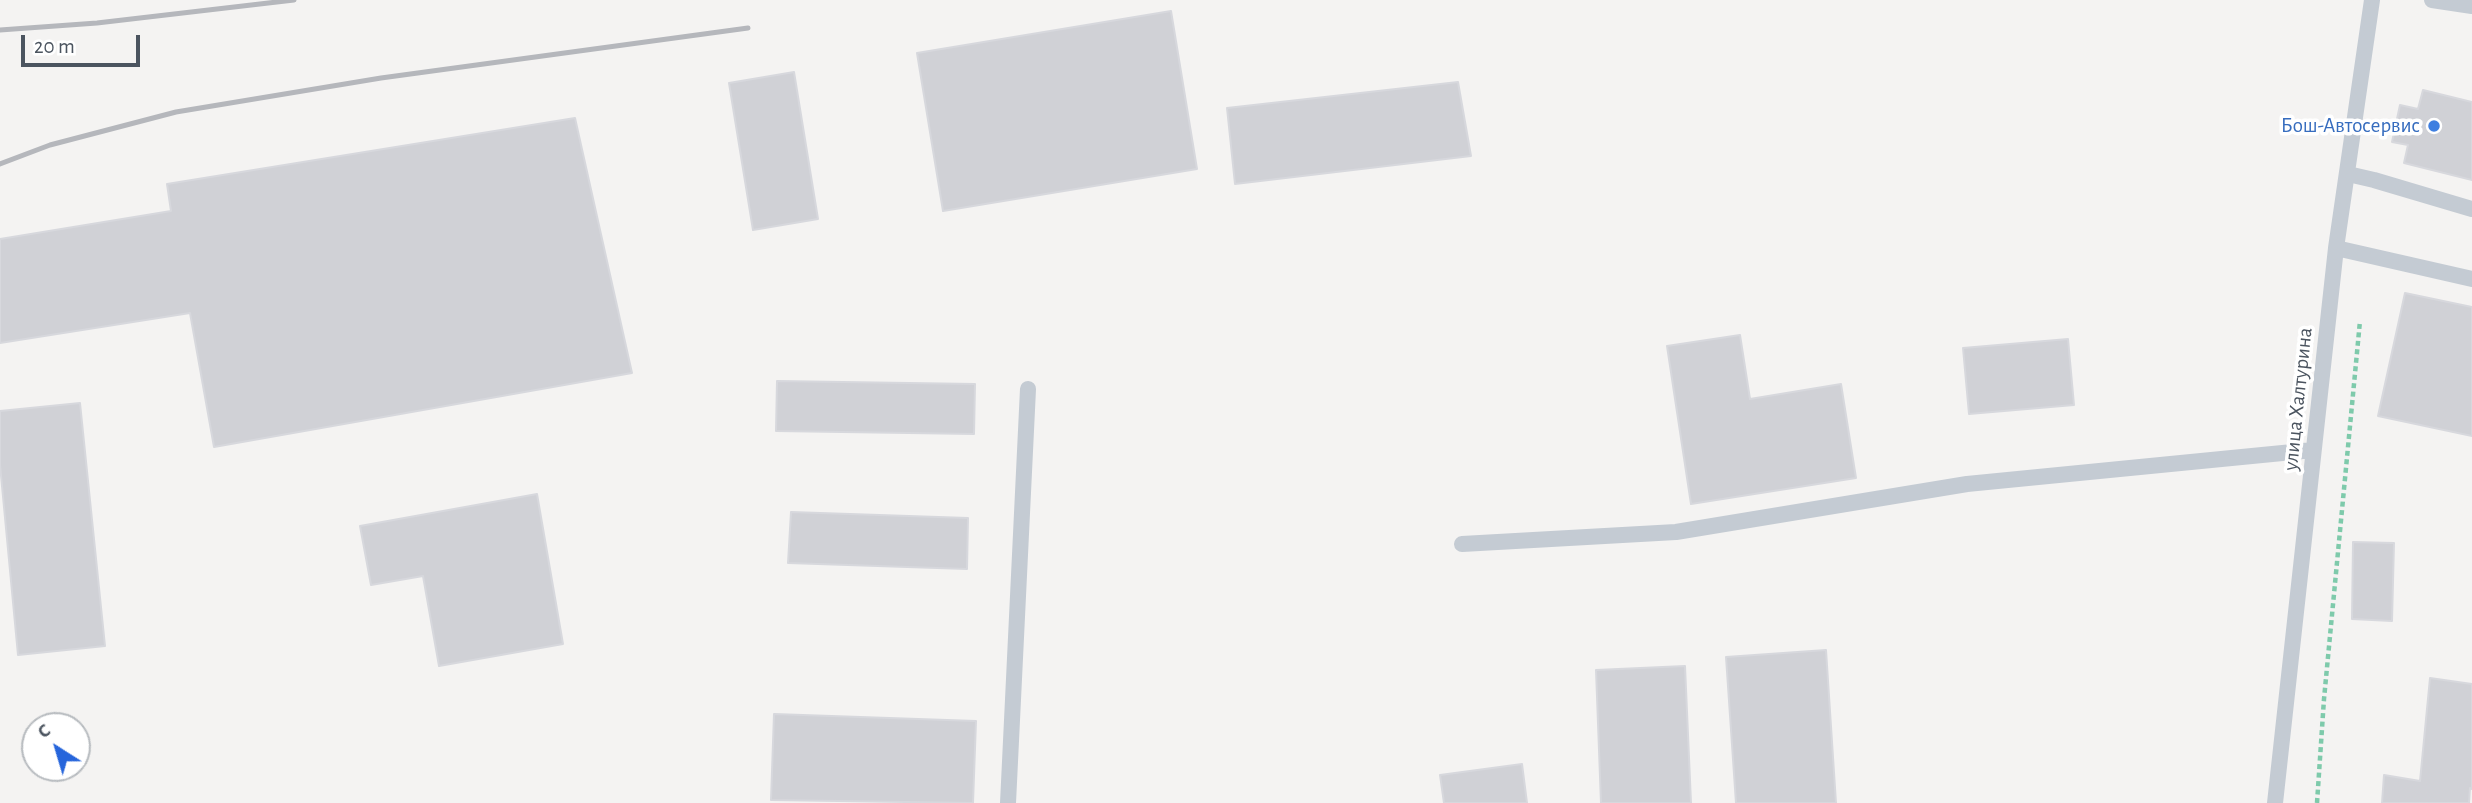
<!DOCTYPE html>
<html>
<head>
<meta charset="utf-8">
<style>
  body { margin:0 }
  #map { position:relative; width:2472px; height:803px; overflow:hidden; background:#f4f3f2; font-family:"Alegreya Sans",sans-serif }
  canvas { display:block }
  .north { position:absolute; left:21px; top:712px; width:70px; height:70px; box-sizing:border-box; background:#fff; border:2px solid #b7bbbf; border-radius:50%; rotate:323deg; font-size:19px; font-weight:700; line-height:28px; text-align:center; color:#4b545f }
  .north::after { content:''; display:block; margin:auto; width:24px; height:32px; background:#2665db; clip-path:polygon(50% 0,100% 100%,50% 72%,0 100%) }
  .scale { position:absolute; left:21px; top:35px; width:119px; height:32px; box-sizing:border-box; border:4px solid #4b545f; border-top:0; padding-left:9px; font-size:21px; line-height:24px; white-space:nowrap; color:#4b545f; -webkit-text-stroke:5px #fff; paint-order:stroke }
</style>
</head>
<body>
<div id="map">
<canvas width="2472" height="803"></canvas>
<div class="north">С</div>
<div class="scale">20 m</div>
</div>
<script>
const c = document.querySelector('canvas').getContext('2d');
c.lineJoin = 'round';
function paint(path, color) { c.fillStyle = color; c.fill(path, 'evenodd'); }
function trace(path, color, width, dash) { c.strokeStyle = color; c.lineWidth = width; c.lineCap = dash ? 'butt' : 'round'; c.setLineDash(dash || []); c.stroke(path); }
function write(font, color, halo, rows, align = 'center') {
  c.font = font + ' "Alegreya Sans",sans-serif'; c.lineWidth = 7; c.setLineDash([]); c.textBaseline = 'middle'; c.strokeStyle = halo; c.fillStyle = color; for (const [text, x, y, turn = 0] of rows) {
    c.save(); c.translate(x, y); c.rotate((+turn || 0) * Math.PI / 180); c.textAlign = isNaN(turn) ? turn : align; if (halo) c.strokeText(text, 0, 0); c.fillText(text, 0, 0); c.restore();
  }
}
const building = new Path2D(`
  M1171,11l26,158 -254,42 -26,-158z
  M794,72l24,147 -65,11 -24,-147z
  M1458,82l13,74 -236,28 -8,-76z
  M2423,90l49,12v78l-68,-17 4,-18 -16,-3 8,-37 18,4z
  M575,118l57,255 -418,74 -24,-134 -190,30v-104l171,-28 -4,-27z
  M2405,293l67,14v129l-94,-20z
  M1740,335l10,64 91,-15 15,94 -165,26 -24,-158z
  M2068,339l6,66 -105,9 -6,-66z
  M777,381l198,3 -1,50 -198,-3z
  M80,403l25,243 -87,9 -18,-190v-54z
  M537,494l26,150 -124,22 -16,-90 -52,9 -11,-59z
  M791,512l177,6 -1,51 -179,-6z
  M2353,542l41,1 -2,78 -40,-2z
  M1826,650l10,153h-100l-10,-146z
  M1685,666l6,137h-90l-5,-133z
  M2430,678l42,6v105l-2,-1 -1,15h-87l2,-28 36,6z
  M774,714l202,7 -3,82 -202,-3z
  M1522,764l5,39h-83l-4,-28z`);
paint(building, '#d0d1d6');
trace(building, '#d7d8dd', 2);
trace(new Path2D(`
  M2317,803l7,-104 36,-378`), '#7ecaab', 4.5, [5, 3.5]);
trace(new Path2D(`
  M2432,0l40,6
  M2348,174l26,6 98,29
  M2336,248l136,31
  M1462,544l214,-12 291,-48 346,-34
  M1008,803l20,-414
  M2275,803l61,-555 36,-248`), '#c4cbd3', 16);
trace(new Path2D(`
  M0,30l97,-7 197,-23
  M0,164l50,-19 126,-33 205,-34 367,-50`), '#b5b7bc', 5);
for (const [x, y, r, color] of [
  [2434,126,7,"#3f7fe0"]
]) { const dot = new Path2D(); dot.arc(x, y, r, 0, 2 * Math.PI); c.fillStyle = color; c.fill(dot); trace(dot, '#fff', 2.5); }
write('21px', '#366cbe', '#fff', [
  ["Бош-Автосервис",2420,126]
], 'right');
write('21px', '#4b545f', '#fff', [
  ["улица Халтурина",2298,399,-84]
]);
</script>
</body>
</html>
